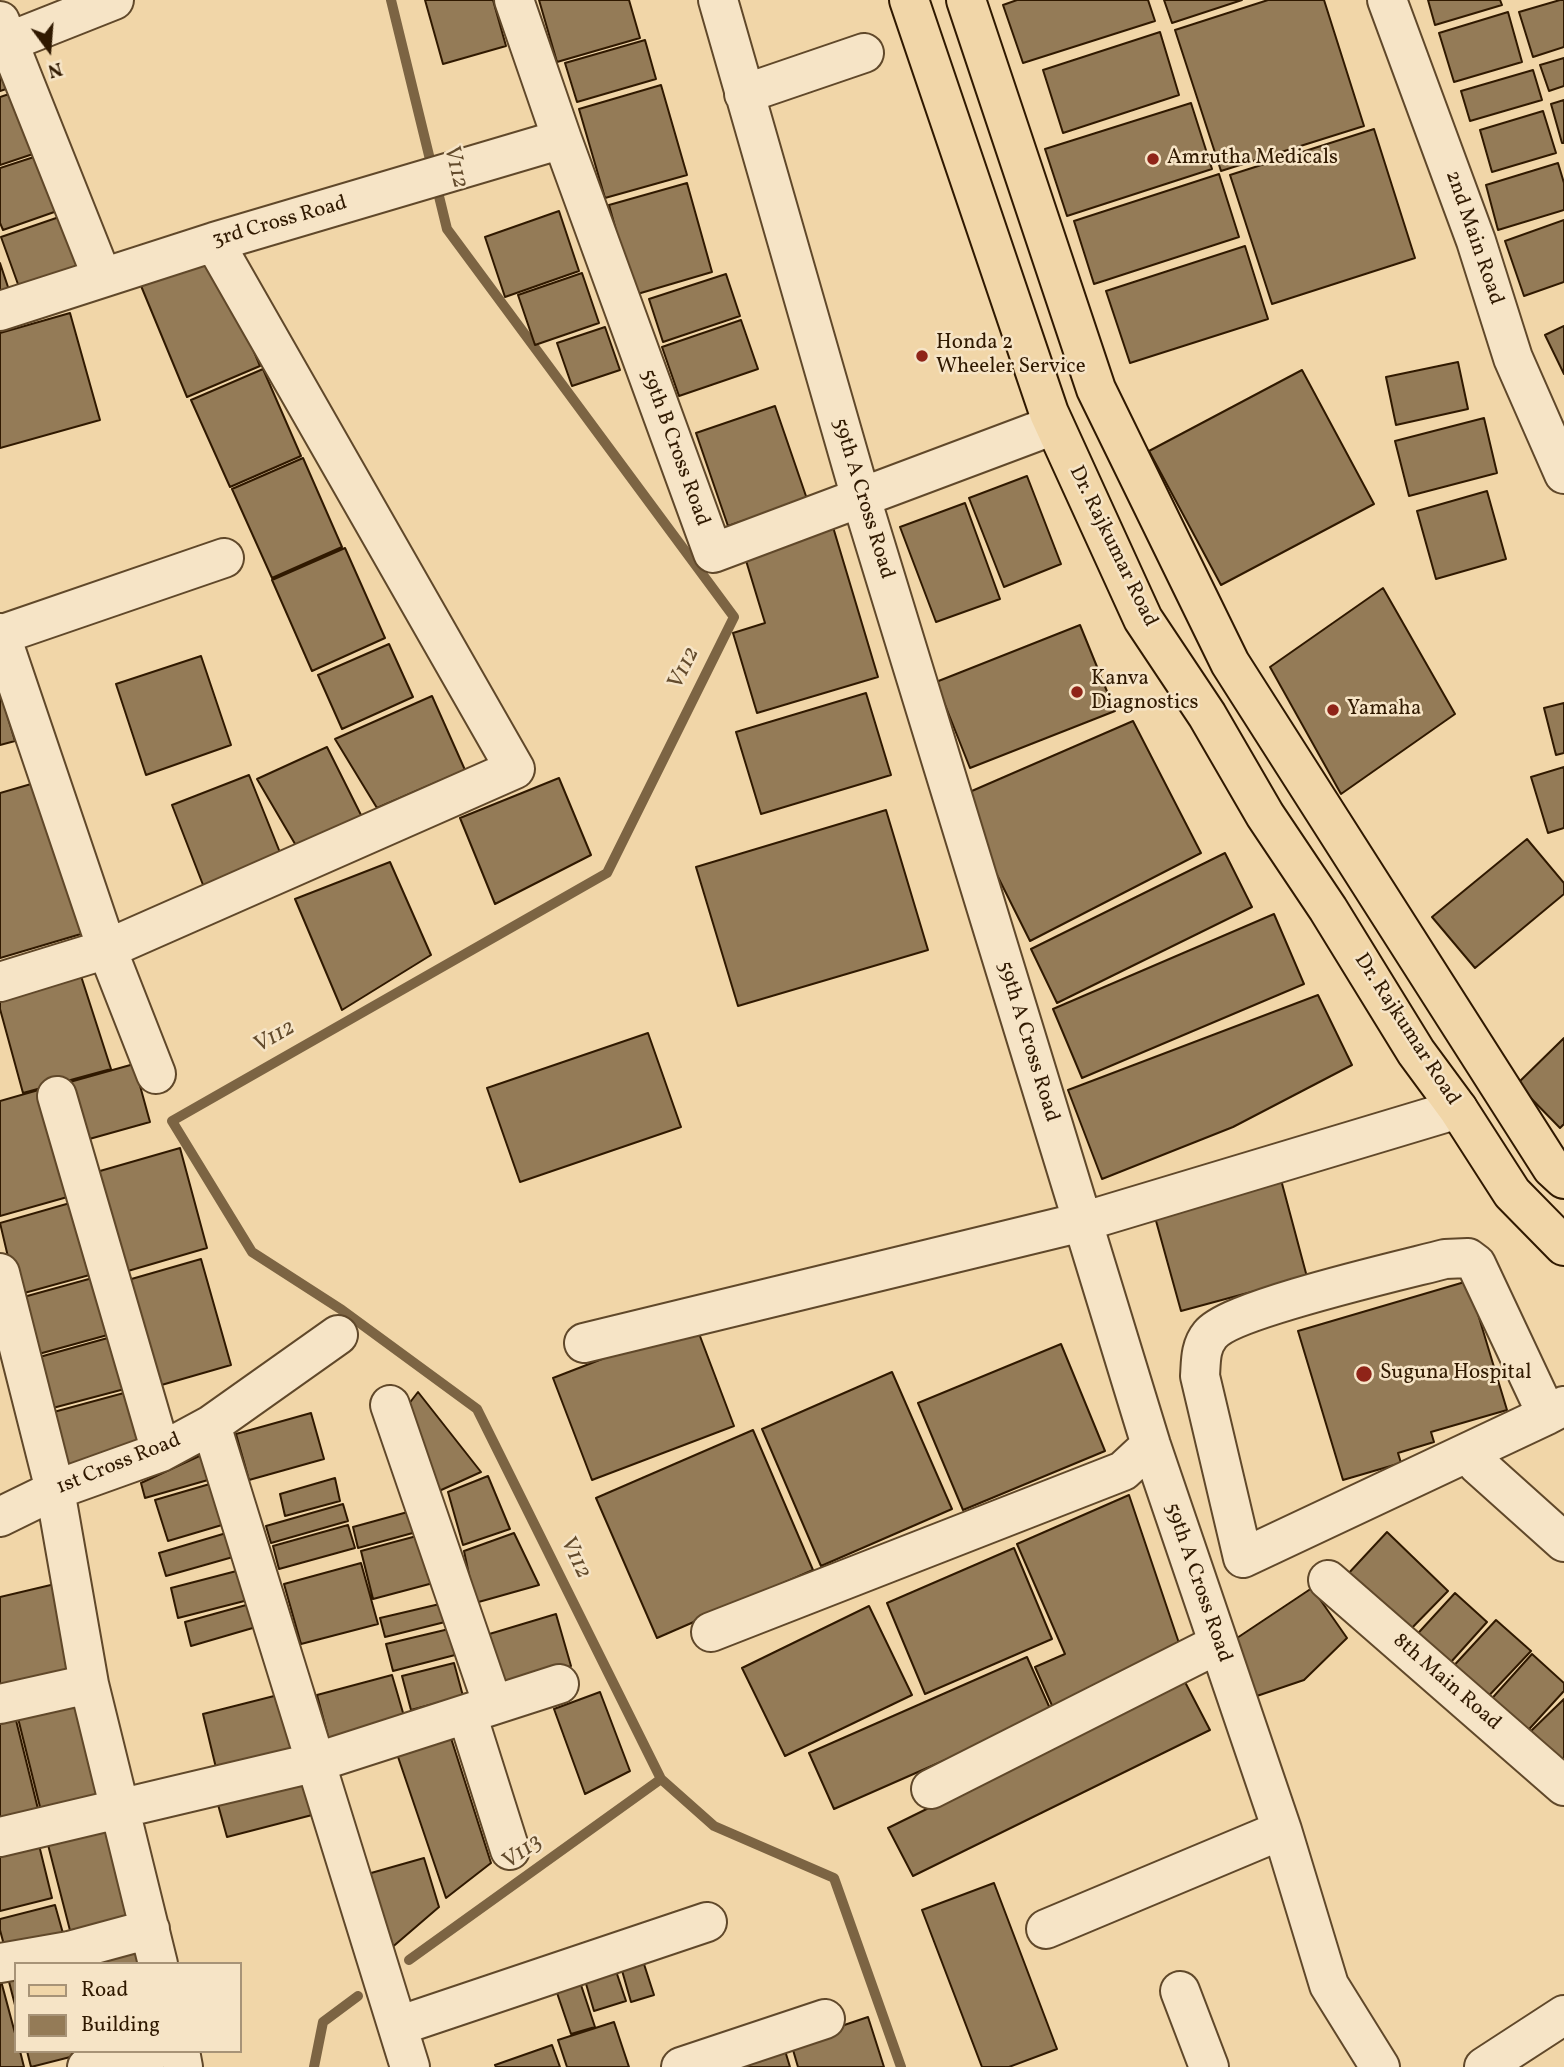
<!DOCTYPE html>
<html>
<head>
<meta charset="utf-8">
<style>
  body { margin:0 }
  #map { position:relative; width:1564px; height:2067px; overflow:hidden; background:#f1d6a8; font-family:Vollkorn,serif }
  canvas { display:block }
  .legend { position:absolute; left:14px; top:1962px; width:228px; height:91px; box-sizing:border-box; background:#f6e4c6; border:2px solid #a79377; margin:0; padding:9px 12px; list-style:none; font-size:21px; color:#301900 }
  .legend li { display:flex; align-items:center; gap:14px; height:35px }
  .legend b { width:35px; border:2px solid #a79377 }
  .north { position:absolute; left:14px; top:14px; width:70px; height:70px; -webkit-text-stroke:5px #f6e4c6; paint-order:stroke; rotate:164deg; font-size:19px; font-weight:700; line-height:28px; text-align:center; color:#301900 }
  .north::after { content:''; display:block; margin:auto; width:24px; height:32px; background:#301900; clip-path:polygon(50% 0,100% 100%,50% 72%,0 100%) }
</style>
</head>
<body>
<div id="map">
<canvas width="1564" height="2067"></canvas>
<ul class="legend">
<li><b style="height:9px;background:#f1d6a8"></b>Road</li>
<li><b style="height:19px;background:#947b57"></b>Building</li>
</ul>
<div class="north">N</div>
</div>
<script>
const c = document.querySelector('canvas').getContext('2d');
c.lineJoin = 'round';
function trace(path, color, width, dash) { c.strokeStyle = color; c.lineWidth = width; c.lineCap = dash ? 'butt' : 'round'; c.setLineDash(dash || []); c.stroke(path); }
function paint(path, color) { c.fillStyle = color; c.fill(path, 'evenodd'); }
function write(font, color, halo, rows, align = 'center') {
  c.font = font + ' Vollkorn,serif'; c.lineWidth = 5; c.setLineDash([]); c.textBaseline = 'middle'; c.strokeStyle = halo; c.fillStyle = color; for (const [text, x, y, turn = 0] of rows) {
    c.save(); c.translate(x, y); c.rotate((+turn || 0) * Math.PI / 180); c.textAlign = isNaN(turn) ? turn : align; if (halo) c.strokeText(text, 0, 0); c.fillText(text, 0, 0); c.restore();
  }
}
trace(new Path2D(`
  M391,0l56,229 287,388 -127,256 -435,248 80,131 90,58 135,99 184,370 53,47 120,52 67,189
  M409,1960l252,-181
  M314,2067l9,-45 35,-26`), '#7c6443', 10);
const building = new Path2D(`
  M425,0h68l13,46 -63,18z
  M539,0h90l11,38 -83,24z
  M1017,0h131l7,21 -132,42 -20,-58z
  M1164,0h78l-70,23z
  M1268,0h56l40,126 -143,45 -46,-141z
  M1428,0h72l2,5 -67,20z
  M1560,0h4v47l-31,10 -14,-45z
  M1508,12l14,50 -68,20 -15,-49z
  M1160,32l19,63 -116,38 -20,-63z
  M645,40l11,39 -79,23 -12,-39z
  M1564,58v28l-15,5 -9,-26z
  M0,62l9,26 -9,3z
  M1533,70l9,30 -72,21 -9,-30z
  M661,85l26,90 -82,23 -26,-89z
  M15,92l21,61 -36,12v-68z
  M1564,100v43h-2l-11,-39z
  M1191,103l21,66 -145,47 -22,-67z
  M1543,111l13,42 -64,19 -12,-42z
  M1374,129l41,129 -143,46 -42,-129z
  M40,155l20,55 -57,20 -3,-7v-55z
  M1558,163l6,20v27l-66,20 -12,-45z
  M1219,174l20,63 -145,47 -20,-63z
  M687,183l25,89 -78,23 -25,-90z
  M559,211l20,60 -74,26 -20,-60z
  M62,216l18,50 -61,21 -18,-50z
  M1564,220v62l-40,14 -19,-55z
  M1245,246l23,73 -138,44 -24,-72z
  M212,251l48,115 -73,31 -48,-116z
  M0,263l9,27 -9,3z
  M582,273l17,50 -64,22 -17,-50z
  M726,274l14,42 -77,26 -14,-43z
  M70,313l30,107 -100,28v-115z
  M741,320l17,49 -79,27 -17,-49z
  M1564,326v48l-19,-39z
  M605,327l15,43 -48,16 -15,-43z
  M1458,362l10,47 -72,16 -10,-48z
  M263,369l38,87 -71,31 -39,-87z
  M1302,370l72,134 -153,81 -72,-134z
  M775,406l32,93 -79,27 -32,-93z
  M1484,418l13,55 -88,23 -14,-55z
  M303,458l39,89 -70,31 -40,-89z
  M1027,476l34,88 -57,23 -35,-89z
  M1487,491l19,68 -70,20 -19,-68z
  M965,503l35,96 -64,23 -36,-95z
  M833,527l45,150 -121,36 -24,-80 32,-10 -21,-69z
  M345,548l40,90 -73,33 -40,-91z
  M1383,588l72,126 -114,80 -71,-127z
  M1080,625l35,86 -145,57 -34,-86z
  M389,644l24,53 -71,32 -24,-54z
  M201,656l30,89 -85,30 -30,-91z
  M0,691l15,50 -15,4z
  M866,693l25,82 -130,39 -25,-82z
  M432,696l33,74 -88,38 -42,-69z
  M1564,703v50l-8,2 -12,-47z
  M1133,721l68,132 -171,88 -72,-144z
  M327,747l37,74 -66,28 -41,-70z
  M1564,767v61l-16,5 -17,-56z
  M249,775l34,85 -78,30 -33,-85z
  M559,778l32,77 -96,49 -35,-86z
  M38,782l43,152 -81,24v-165z
  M886,810l42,140 -190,56 -42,-139z
  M1527,839l37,44v11l-89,74 -43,-51z
  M1225,853l27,54 -195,96 -26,-54z
  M390,862l41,93 -89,55 -47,-111z
  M1274,914l30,70 -222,94 -29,-69z
  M81,976l30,93 -88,24 -23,-84v-12z
  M1318,995l34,70 -119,62 -131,52 -34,-89z
  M648,1033l33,94 -161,55 -33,-94z
  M1564,1038v86l-4,4 -43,-44z
  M134,1064l16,58 -75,21 -16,-58z
  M49,1087l29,107 -78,22v-115z
  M180,1148l27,100 -86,25 -28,-100z
  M1280,1176l27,101 -126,34 -28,-101z
  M84,1199l20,72 -87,24 -17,-72z
  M201,1259l30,106 -80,23 -30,-106z
  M107,1274l15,57 -87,24 -15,-57z
  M1468,1281l39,129 -76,22 3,10 -36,11 3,10 -58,17 -45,-149z
  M695,1323l39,103 -142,54 -39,-102z
  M122,1334l14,52 -87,23 -13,-51z
  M1061,1344l44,107 -142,59 -45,-107z
  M892,1372l60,137 -131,57 -59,-137z
  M135,1390l16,56 -85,24 -16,-57z
  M418,1392l63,80 -42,19 -38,-77z
  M311,1413l13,46 -75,21 -13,-46z
  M753,1430l60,140 -156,68 -61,-140z
  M208,1452l7,26 -70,20 -4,-15z
  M488,1476l22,53 -47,16 -15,-53z
  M335,1478l5,23 -55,15 -5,-22z
  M220,1481l12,41 -64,19 -13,-41z
  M1129,1495l53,157 -128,58 -19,-43 30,-13 -48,-110z
  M343,1504l5,17 -77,22 -5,-17z
  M415,1510l5,21 -62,17 -5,-21z
  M348,1525l7,23 -76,21 -6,-23z
  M233,1531l7,24 -74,21 -7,-23z
  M1387,1532l61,59 -41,42 -60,-58z
  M514,1533l25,52 -64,18 -11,-52z
  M424,1534l13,48 -64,17 -12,-48z
  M1014,1548l38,91 -127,55 -38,-91z
  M361,1563l17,61 -77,20 -17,-60z
  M252,1567l8,30 -82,21 -7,-30z
  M55,1584l24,98 -79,15v-100z
  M1312,1588l35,50 -43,42 -59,20 -23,-52z
  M1455,1593l32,29 -45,50 -32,-30z
  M257,1602l6,23 -72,21 -6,-24z
  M444,1603l5,18 -64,16 -5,-19z
  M869,1606l43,89 -127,61 -43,-88z
  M556,1614l15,52 -70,21 -15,-52z
  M1496,1620l35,31 -49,52 -34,-31z
  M449,1629l6,26 -62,16 -7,-27z
  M1532,1654l32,29v8l-43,47 -35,-33z
  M1027,1657l25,56 -218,96 -25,-56z
  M454,1663l9,33 -52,14 -9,-34z
  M392,1675l14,48 -76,21 -13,-49z
  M1185,1682l25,48 -297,146 -25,-48z
  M79,1690l28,113 -64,16 -28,-113z
  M600,1692l30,79 -45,23 -31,-85z
  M286,1693l15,58 -84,21 -14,-58z
  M1564,1699v65l-33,-33z
  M12,1704l26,105 -38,10v-112z
  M450,1735l41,128 -45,35 -50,-147z
  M307,1778l9,36 -89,23 -10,-36z
  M112,1820l28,109 -66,17 -28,-109z
  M38,1841l14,57 -52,13v-61z
  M424,1858l15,49 -50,43 -25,-75z
  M994,1883l63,166 -48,18h-27l-60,-157z
  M55,1905l11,39 -58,16 -8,-30v-11z
  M135,1941l6,23h-71z
  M643,1961l11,34 -23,7 -10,-35z
  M16,1967v42l-10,-39z
  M615,1968l11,33 -32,10 -10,-34z
  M0,1977l16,60v14h4l4,16h-24z
  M579,1979l16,48 -24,7 -16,-47z
  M868,2017l16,50h-86l-7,-24z
  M614,2022l15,45h-62l-9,-27z
  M783,2044l7,23h-78z
  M552,2045l8,22h-64l-1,-2z
  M27,2051h62l1,1 -59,15z`);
paint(building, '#947b57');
trace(building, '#301900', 2);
const minor = new Path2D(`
  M514,0l48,139 151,414 341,-128
  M718,0l143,498 290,947 131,385 47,155 51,82
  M1387,0l89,241 37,117 51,116
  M0,21l102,256
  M8,42l106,-42
  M744,94l120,-41
  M0,311l214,-69 348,-103
  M0,633l107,316 49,125
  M0,635l224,-77
  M0,982l107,-33 408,-180 -301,-527
  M57,1096l104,356
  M0,1273l55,217 34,194 69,280
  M584,1343l498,-121 376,-113
  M390,1405l103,300
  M1547,1415l-71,-151 -8,-6 -23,1c-42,11 -215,50 -235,76 -10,12 -9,27 -10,41l43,182 304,-143 17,-9
  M211,1425l199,642
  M1477,1464l87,78
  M0,1517l55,-27 106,-38 50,-27 127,-90
  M1328,1580l236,206
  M711,1632l412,-161 28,-26
  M0,1704l89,-20
  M467,1714l43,136
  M931,1789l287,-145
  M0,1837l317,-75 242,-78
  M1046,1929l236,-99
  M0,1963l69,-12 81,-22
  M1180,1991l29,76
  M398,2026l309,-104
  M180,2051l3,16
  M87,2067l66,-16
  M681,2067l144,-48
  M1484,2067l80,-52`);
const major = new Path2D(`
  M909,0l140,413 94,206 64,96 58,100 63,94 88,143 42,57 54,84 52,53
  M966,0l130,389 134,274 322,505 12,11`);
trace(minor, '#60482a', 42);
trace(major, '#301900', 42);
trace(minor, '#f6e4c6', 38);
trace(major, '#f1d6a8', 38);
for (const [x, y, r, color] of [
  [1153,159,7,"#8f2418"],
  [922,356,7,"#8f2418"],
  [1077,692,7,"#8f2418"],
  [1333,710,7,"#8f2418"],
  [1364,1374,9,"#8f2418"]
]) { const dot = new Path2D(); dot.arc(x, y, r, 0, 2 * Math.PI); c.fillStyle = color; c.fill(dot); trace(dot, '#f6e4c6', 2.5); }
write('21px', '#301900', '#f6e4c6', [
  ["Amrutha Medicals",1167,159],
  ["Honda 2",936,344],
  ["Wheeler Service",936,368],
  ["Kanva",1091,680],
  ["Diagnostics",1091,704],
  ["Yamaha",1347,710],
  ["Suguna Hospital",1380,1374]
], 'left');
write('21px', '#301900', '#f6e4c6', [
  ["3rd Cross Road",280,223,-16],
  ["2nd Main Road",1473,238,71],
  ["59th B Cross Road",674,448,70],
  ["59th A Cross Road",862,499,73],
  ["Dr. Rajkumar Road",1112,547,64],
  ["Dr. Rajkumar Road",1406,1030,57],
  ["59th A Cross Road",1027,1042,73],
  ["1st Cross Road",119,1465,-22],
  ["59th A Cross Road",1197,1583,71],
  ["8th Main Road",1446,1683,41]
]);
write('italic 23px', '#634b2c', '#f6e4c6', [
  ["V112",454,167,76],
  ["V112",685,669,-64],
  ["V112",275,1038,-30],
  ["V112",574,1558,64],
  ["V113",523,1853,-36]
]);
</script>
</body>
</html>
